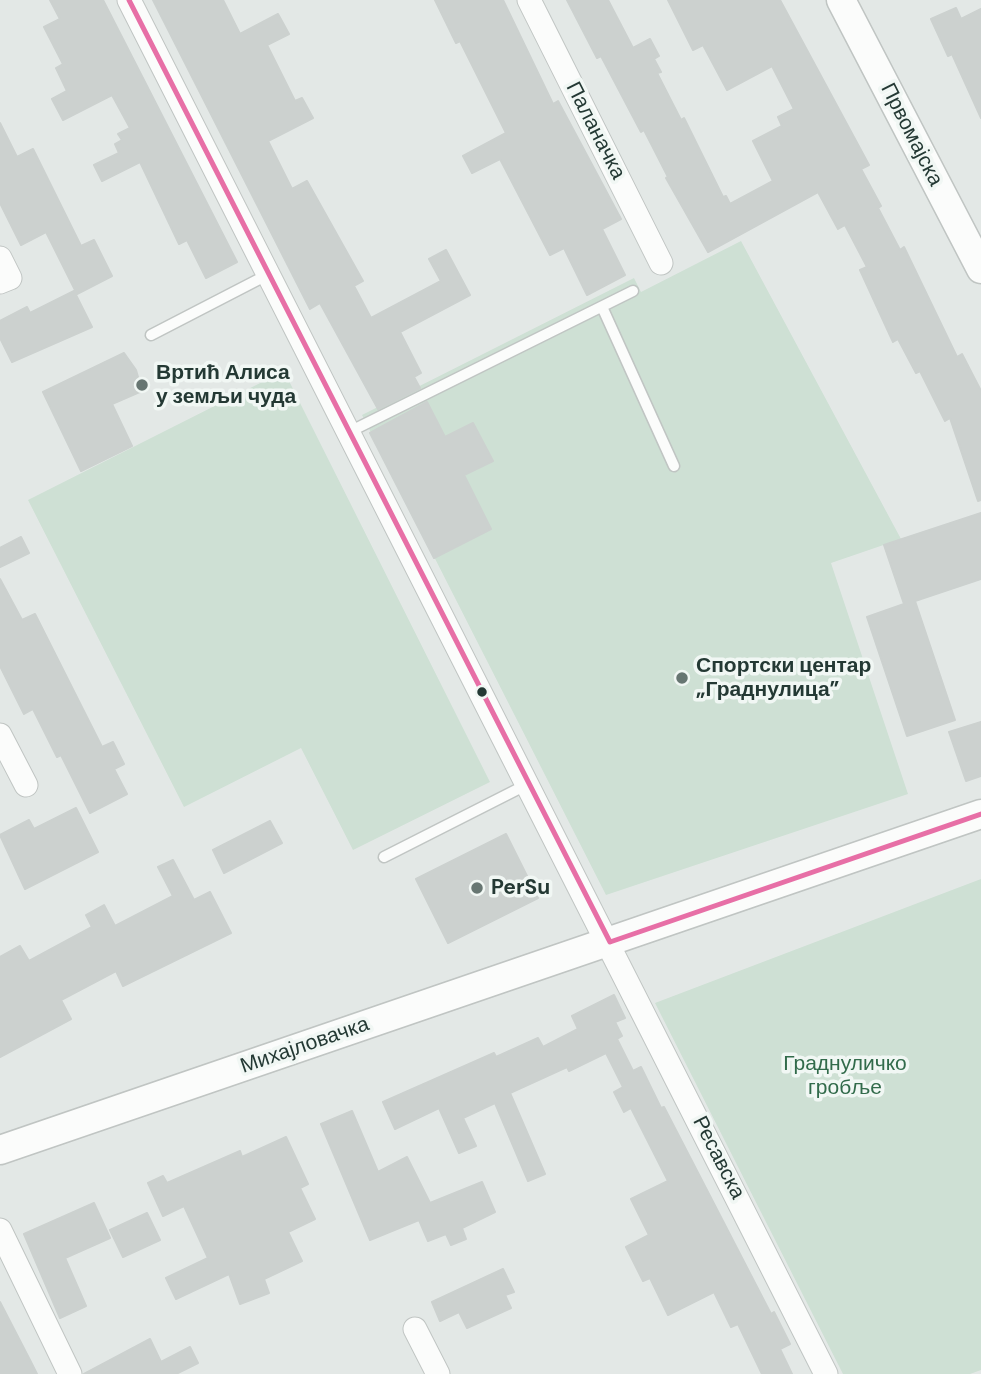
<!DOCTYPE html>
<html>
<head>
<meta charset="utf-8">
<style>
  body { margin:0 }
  canvas { display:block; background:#e3e8e6 }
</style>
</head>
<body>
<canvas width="981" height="1374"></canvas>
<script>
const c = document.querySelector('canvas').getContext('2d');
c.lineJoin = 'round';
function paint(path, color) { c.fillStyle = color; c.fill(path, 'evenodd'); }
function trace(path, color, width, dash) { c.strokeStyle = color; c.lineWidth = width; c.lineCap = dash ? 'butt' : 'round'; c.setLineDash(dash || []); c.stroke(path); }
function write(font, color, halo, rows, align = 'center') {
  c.font = font + ' "DM Sans",sans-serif'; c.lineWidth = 7; c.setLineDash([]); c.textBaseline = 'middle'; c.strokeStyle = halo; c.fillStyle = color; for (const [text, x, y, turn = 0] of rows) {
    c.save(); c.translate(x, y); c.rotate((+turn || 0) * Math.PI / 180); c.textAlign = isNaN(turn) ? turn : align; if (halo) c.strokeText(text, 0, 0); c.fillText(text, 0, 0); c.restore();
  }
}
paint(new Path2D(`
  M741,241l160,298 -70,24 77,231 -302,101 -244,-480 272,-137 7,14z
  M284,371l206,411 -137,68 -52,-102 -117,59 -156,-307z
  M981,879v491l-11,4h-127l-188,-371z`), '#cee0d4');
const building = new Path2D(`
  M50,0h53l134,262 -31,16 -19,-38 -8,4 -39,-82 -38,19 -8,-16 25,-12 -4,-9 7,-4 -4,-6 12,-6 -18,-33 -49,25 -11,-21 15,-8 -11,-23 7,-4 -19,-37 16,-8z
  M153,0h70l17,34 38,-20 11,20 -22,11 28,56 7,-3 11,20 -45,23 24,48 15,-8 56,100 -9,5 17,32 70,-37 -12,-22 17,-9 24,45 -70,37 21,41 -7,4 6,11 -42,21 -58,-106 -10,6z
  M435,0h68l50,104 5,-3 63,118 -19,10 23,46 -38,20 -23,-47 -14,7 -50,-96 -28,14 -9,-17 43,-23 -46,-92 -4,2z
  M567,0h41l25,48 17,-9 9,17 -5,3 7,13 -4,1 24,47 3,-2 39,79 3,-1 4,8 43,-23 -20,-40 29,-15 -4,-9 16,-8 -22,-43 -45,24 -24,-45 -10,5 -25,-50h112l89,165 -8,4 20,37 -3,2 22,42 4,-3 53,110 5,-3 19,37v109l-3,1 -28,-83 -5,3 -25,-50 -4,2 -18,-34 -5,3 -33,-72 7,-3 -22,-42 -7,4 -20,-37 -110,60 -42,-74 2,-1 -24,-47 -3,2 -40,-76 -4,2z
  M956,8l5,11 20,-10v109l-29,-64 -4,2 -17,-37z
  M0,123l17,34 16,-8 48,97 13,-6 18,36 -35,18 -31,-62 -25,13 -21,-42z
  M74,291l18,36 -80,35 -12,-24v-17l27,-14 3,6z
  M124,353l12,17 6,21 -30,13 20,42 -51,25 -38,-79z
  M427,402l18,35 28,-14 20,38 -29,14 27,54 -57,29 -64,-125z
  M981,513v66l-66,22 40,119 -48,16 -40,-119 37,-13 -20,-59z
  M21,537l8,16 -29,14v-19z
  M0,579l22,41 13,-6 67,133 11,-5 11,22 -10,5 13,25 -37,19 -29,-58 -4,2 -24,-48 -9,5 -24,-48z
  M981,722v54l-15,5 -17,-49z
  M76,808l22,44 -73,37 -25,-54 29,-15 5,9z
  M270,821l12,22 -58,30 -11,-23z
  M506,834l32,64 -90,45 -32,-64z
  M173,860l21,40 16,-8 21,41 -108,53 -7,-15 -55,29 10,19 -71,38v-100l20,-11 9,15 63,-34 -6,-12 18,-10 11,21 58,-30 -15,-29z
  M614,995l11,23 -10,4 7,14 -5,3 16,32 8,-4 20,41 3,-1 107,207 3,-2 16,32 -10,5 12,25h-30l-24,-50 -7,3 -17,-35 -46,23 -18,-37 -7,3 -17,-34 23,-12 -18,-36 37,-18 -37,-73 -7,4 -10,-20 9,-5 -17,-34 -37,18 -2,-4 -57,26 35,81 -17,7 -33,-78 -32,15 13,28 -17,7 -20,-45 -44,21 -12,-27 111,-49 2,4 42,-19 5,9 35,-18 -6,-13z
  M352,1111l26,61 29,-15 23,46 52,-21 13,30 -33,16 4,11 -15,6 -5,-11 -18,7 -9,-21 -49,20 -49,-116z
  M286,1137l22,47 -8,4 15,31 -27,13 14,29 -38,18 5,14 -29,11 -11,-30 -53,25 -10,-21 42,-20 -24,-52 -21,10 -15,-33 15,-7 4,7 73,-32 2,6z
  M94,1203l16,35 -45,20 21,48 -26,12 -36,-84z
  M147,1213l13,27 -37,17 -13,-27z
  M503,1269l11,23 -9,3 6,13 -44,20 -8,-16 -19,9 -8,-19z
  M0,1302l31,60 6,12h-37z
  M150,1339l11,23 29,-15 8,16 -22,11h-92z`);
paint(building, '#ccd1cf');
trace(building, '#ccd1cf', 2);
const service = new Path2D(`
  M603,309l71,157
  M151,335l118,-61
  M349,432l284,-141
  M384,857l144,-73`);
const minor = new Path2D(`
  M129,0l697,1374
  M529,0l132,263
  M0,258l10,20 -10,4
  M0,735l26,50
  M0,1230l70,144
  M415,1329l23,45`);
const tertiary = new Path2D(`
  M841,0l140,269
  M0,1150l981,-336`);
trace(service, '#c0c5c3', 13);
trace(minor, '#c0c5c3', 25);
trace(tertiary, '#c0c5c3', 31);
trace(service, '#fbfcfb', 10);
trace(minor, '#fbfcfb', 23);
trace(tertiary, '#fbfcfb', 28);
trace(new Path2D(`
  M129,0l481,942 371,-128`), '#e76fa6', 5);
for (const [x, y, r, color] of [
  [142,385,7,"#677672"],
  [682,678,7,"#677672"],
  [482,692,6,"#243934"],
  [477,888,7,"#677672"]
]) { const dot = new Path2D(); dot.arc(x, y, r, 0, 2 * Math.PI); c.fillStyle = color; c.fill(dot); trace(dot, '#f1f7f4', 2.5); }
write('21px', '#243934', '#f1f7f4', [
  ["Паланачка",595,131,63],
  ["Првомајска",911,135,63],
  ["Михајловачка",305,1046,-19],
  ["Ресавска",718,1158,63]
]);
write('bold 21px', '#243934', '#f1f7f4', [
  ["Вртић Алиса",156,373],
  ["у земљи чуда",156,397],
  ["Спортски центар",696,666],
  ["„Граднулица”",696,690],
  ["PerSu",491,888]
], 'left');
write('21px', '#326b4b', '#f1f7f4', [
  ["Граднуличко",845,1064],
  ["гробље",845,1088]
]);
</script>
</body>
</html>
